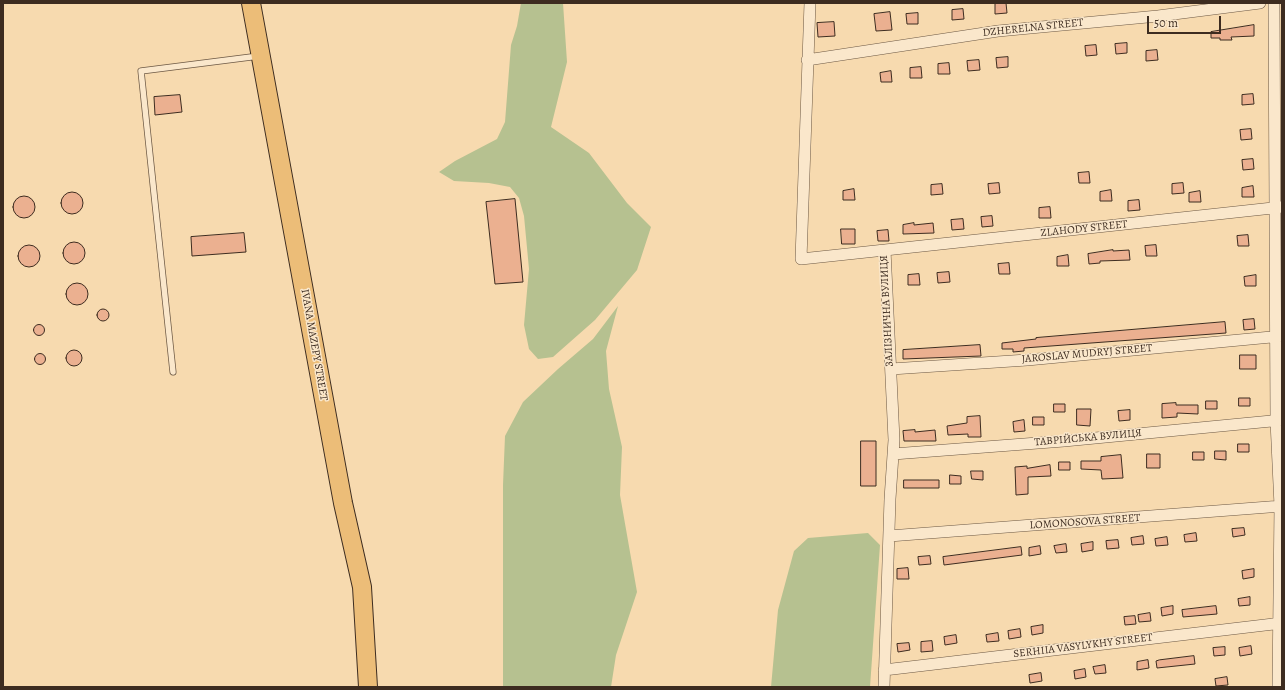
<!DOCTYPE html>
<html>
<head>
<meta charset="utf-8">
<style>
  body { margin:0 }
  #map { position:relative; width:1285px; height:690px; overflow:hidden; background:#f7daaf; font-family:Alegreya,serif }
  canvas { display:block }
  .frame { position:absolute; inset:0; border:4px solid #3d2c20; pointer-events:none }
  .scale { position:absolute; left:1147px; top:16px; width:74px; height:18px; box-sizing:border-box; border:2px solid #3d2c20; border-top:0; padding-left:5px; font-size:12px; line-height:14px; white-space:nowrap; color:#3d2c20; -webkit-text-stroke:3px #fae7cb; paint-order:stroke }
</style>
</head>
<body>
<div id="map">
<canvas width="1285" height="690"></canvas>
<div class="frame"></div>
<div class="scale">50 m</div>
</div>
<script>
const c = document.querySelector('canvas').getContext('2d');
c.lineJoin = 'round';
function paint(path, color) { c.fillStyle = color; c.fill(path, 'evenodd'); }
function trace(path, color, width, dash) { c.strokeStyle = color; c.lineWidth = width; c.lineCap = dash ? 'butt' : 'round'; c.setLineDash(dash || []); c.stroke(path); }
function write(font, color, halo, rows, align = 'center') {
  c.font = font + ' Alegreya,serif'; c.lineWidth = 3; c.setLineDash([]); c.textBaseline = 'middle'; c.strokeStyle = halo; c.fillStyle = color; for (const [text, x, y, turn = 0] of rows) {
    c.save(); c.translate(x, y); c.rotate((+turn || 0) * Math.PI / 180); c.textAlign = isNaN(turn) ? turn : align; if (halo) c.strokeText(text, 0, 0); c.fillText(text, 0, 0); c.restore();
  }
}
paint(new Path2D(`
  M521,3h42l4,59 -16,65 38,26 38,50 24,24 -14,43 -42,50 -42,37 -15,2 -9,-10 -5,-24 5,-56 -5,-53 -5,-18 -9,-11 -21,-4 -35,-2 -15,-9 16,-11 42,-22 8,-17 6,-77 6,-19z
  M618,306l-12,45 3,38 13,58 -2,48 17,97 -21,63 -5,32h-108v-202l2,-49 18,-34 35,-33 35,-30z
  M868,533l12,12 -10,142h-99l7,-77 16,-59 14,-13z`), '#b6c190');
const building = new Path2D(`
  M1002,3h4l1,10 -12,1v-10z
  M963,9l1,10 -12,1v-10z
  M890,12l2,18 -16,1 -2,-17z
  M918,13v11h-11l-1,-10z
  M834,22l1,14 -17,1 -1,-14z
  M1254,25v11l-23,1 1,3h-12v-2h-9v-6z
  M1127,43v10l-11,1 -1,-10z
  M1096,45l1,10 -11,1 -1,-10z
  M1157,50l1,10 -12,1v-10z
  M1008,57v10l-11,1 -1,-10z
  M979,60l1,10 -12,1 -1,-10z
  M949,63l1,11h-12v-10z
  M921,67l1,11h-12v-10z
  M891,71l1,11h-11l-1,-9z
  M1253,94l1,10 -12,1v-10z
  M180,95l2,17 -27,3 -1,-18z
  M1251,129l1,10 -11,1 -1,-10z
  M1253,159l1,10 -11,1 -1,-10z
  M1089,172l1,11h-11l-1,-10z
  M999,183l1,10 -11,1 -1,-10z
  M1183,183l1,10 -12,1v-10z
  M942,184l1,10 -12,1v-10z
  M1253,186l1,11h-12v-9z
  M854,189l1,11h-12v-9z
  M1111,190l1,11h-12v-9z
  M1200,191l1,11h-12v-9z
  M61 203a11 11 0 1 1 22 0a11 11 0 1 1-22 0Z
  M13 207a11 11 0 1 1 22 0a11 11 0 1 1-22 0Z
  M515,199l8,83 -28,2 -9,-82z
  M1139,200l1,10 -12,1v-10z
  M1050,207l1,11h-12v-10z
  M992,216l1,10 -11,1 -1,-10z
  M963,219l1,10 -12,1 -1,-10z
  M914,223v2l19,-2 1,10 -31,1v-9z
  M841,229h14v15h-13z
  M888,230l1,11h-11l-1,-10z
  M244,233l2,19 -54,4 -1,-19z
  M1248,235l1,11h-11l-1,-10z
  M63 253a11 11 0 1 1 22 0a11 11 0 1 1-22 0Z
  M18 256a11 11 0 1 1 22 0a11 11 0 1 1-22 0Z
  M1156,245l1,11h-11l-1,-10z
  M1113,250v1l16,-1 1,10 -30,1v2l-11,1 -1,-10z
  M1068,255l1,11h-12v-9z
  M1009,263l1,11h-11l-1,-10z
  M949,272l1,10 -12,1 -1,-10z
  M919,274l1,11h-12v-10z
  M1256,275v11h-11l-1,-9z
  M66 294a11 11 0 1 1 22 0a11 11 0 1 1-22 0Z
  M97 315a6 6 0 1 1 12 0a6 6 0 1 1-12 0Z
  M1254,319l1,10 -11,1 -1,-10z
  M1225,322l1,11 -202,15v3l-11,1v-3h-11v-6l34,-4v-1z
  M33.5 330a5.5 5.5 0 1 1 11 0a5.5 5.5 0 1 1-11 0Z
  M980,345l1,11 -78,3v-9z
  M66 358a8 8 0 1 1 16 0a8 8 0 1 1-16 0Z
  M34.5 359a5.5 5.5 0 1 1 11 0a5.5 5.5 0 1 1-11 0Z
  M1240,355h16v14h-16z
  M1239,398h11v8h-11z
  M1206,401h11v8h-11z
  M1176,403v2h22v9l-21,-1v4l-15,1v-14z
  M1054,404h11v8h-11z
  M1077,409h14l-1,17 -13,-1z
  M1130,410v10l-11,1 -1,-10z
  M980,416l1,21h-13v-3l-20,1 -1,-9 20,-3v-6z
  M1033,417h11v8h-11z
  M1024,420l1,11 -11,1 -1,-10z
  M915,430v2l20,-2 1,11h-32l-1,-10z
  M861,441h15v45h-15z
  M1238,444h11v8h-11z
  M1215,451h11v9l-11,-1z
  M1193,452h11v8h-11z
  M1147,454h13v14h-13z
  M1121,455l2,23 -21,1 -1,-9 -20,-1v-8h20v-4z
  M1059,462h11v8h-11z
  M1050,465l1,11 -23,1v17l-12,1 -1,-28 12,-1v2z
  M971,471h12v9l-11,-1z
  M950,475l11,1v8h-11z
  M904,480h35v8h-35z
  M1244,528l1,7 -12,2 -1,-8z
  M1196,533l1,8 -12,1 -1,-7z
  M1143,536l1,8 -12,1 -1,-7z
  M1167,537l1,8 -12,1 -1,-7z
  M1118,540l1,8 -12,1 -1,-8z
  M1093,542v8l-11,2 -1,-8z
  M1066,544l1,8 -11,1 -2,-7z
  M1040,546l1,8 -12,2v-8z
  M1021,547l1,8 -78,10 -1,-8z
  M930,556l1,8 -12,1 -1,-8z
  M908,568l1,11h-12v-10z
  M1254,569v8l-11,2 -1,-8z
  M1250,597v8l-11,1 -1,-7z
  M1173,606v8l-11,2 -1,-8z
  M1216,606l1,8 -34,3 -1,-7z
  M1150,613l1,8 -12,1 -1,-7z
  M1135,616l1,8 -11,1 -1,-8z
  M1043,625v8l-11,2 -1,-8z
  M1020,629l1,8 -12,2 -1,-8z
  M998,633l1,8 -12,1 -1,-7z
  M956,635l1,8 -12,2 -1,-8z
  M932,641l1,10 -12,1v-10z
  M909,643l1,7 -12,2 -1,-8z
  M1251,646l1,8 -12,2 -1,-8z
  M1225,647v8l-11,1 -1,-8z
  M1194,656l1,8 -38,4 -1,-7 3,-1z
  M1148,660l1,8 -12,2v-8z
  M1105,665l1,8 -11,1 -2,-7z
  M1085,669l1,8 -11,2 -1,-8z
  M1041,673l1,8 -12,2 -1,-8z
  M1227,677l1,8 -12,1 -1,-7z`);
paint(building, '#ebb090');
trace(building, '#3d2c20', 1);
const service = new Path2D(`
  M173,372l-32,-301 118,-15`);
const minor = new Path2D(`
  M810,3l-9,256 84,-9 9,190 -4,59 -6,188
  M1274,3l2,418 4,85 -2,181
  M807,60l191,-29 160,-15 102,-13
  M885,250l397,-43
  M891,369l136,-9 255,-24
  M893,454l171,-13 218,-21
  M889,536l393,-30
  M884,670l398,-47`);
const primary = new Path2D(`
  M251,3l92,500 19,84 6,100`);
trace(service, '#6c5844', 7);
trace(minor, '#6c5844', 12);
trace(primary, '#3d2c20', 20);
trace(service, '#fae7cb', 5.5);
trace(minor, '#fae7cb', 11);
trace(primary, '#ecbd78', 18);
write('11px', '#3d2c20', '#fae7cb', [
  ["DZHERELNA STREET",1033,28,-6],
  ["ZLAHODY STREET",1084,229,-6],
  ["ЗАЛІЗНИЧНА ВУЛИЦЯ",887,311,-93],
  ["IVANA MAZEPY STREET",314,345,80],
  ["JAROSLAV MUDRYJ STREET",1087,354,-5],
  ["ТАВРІЙСЬКА ВУЛИЦЯ",1088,438,-5],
  ["LOMONOSOVA STREET",1085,522,-4],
  ["SERHIIA VASYLYKHY STREET",1083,646,-7]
]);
</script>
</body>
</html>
